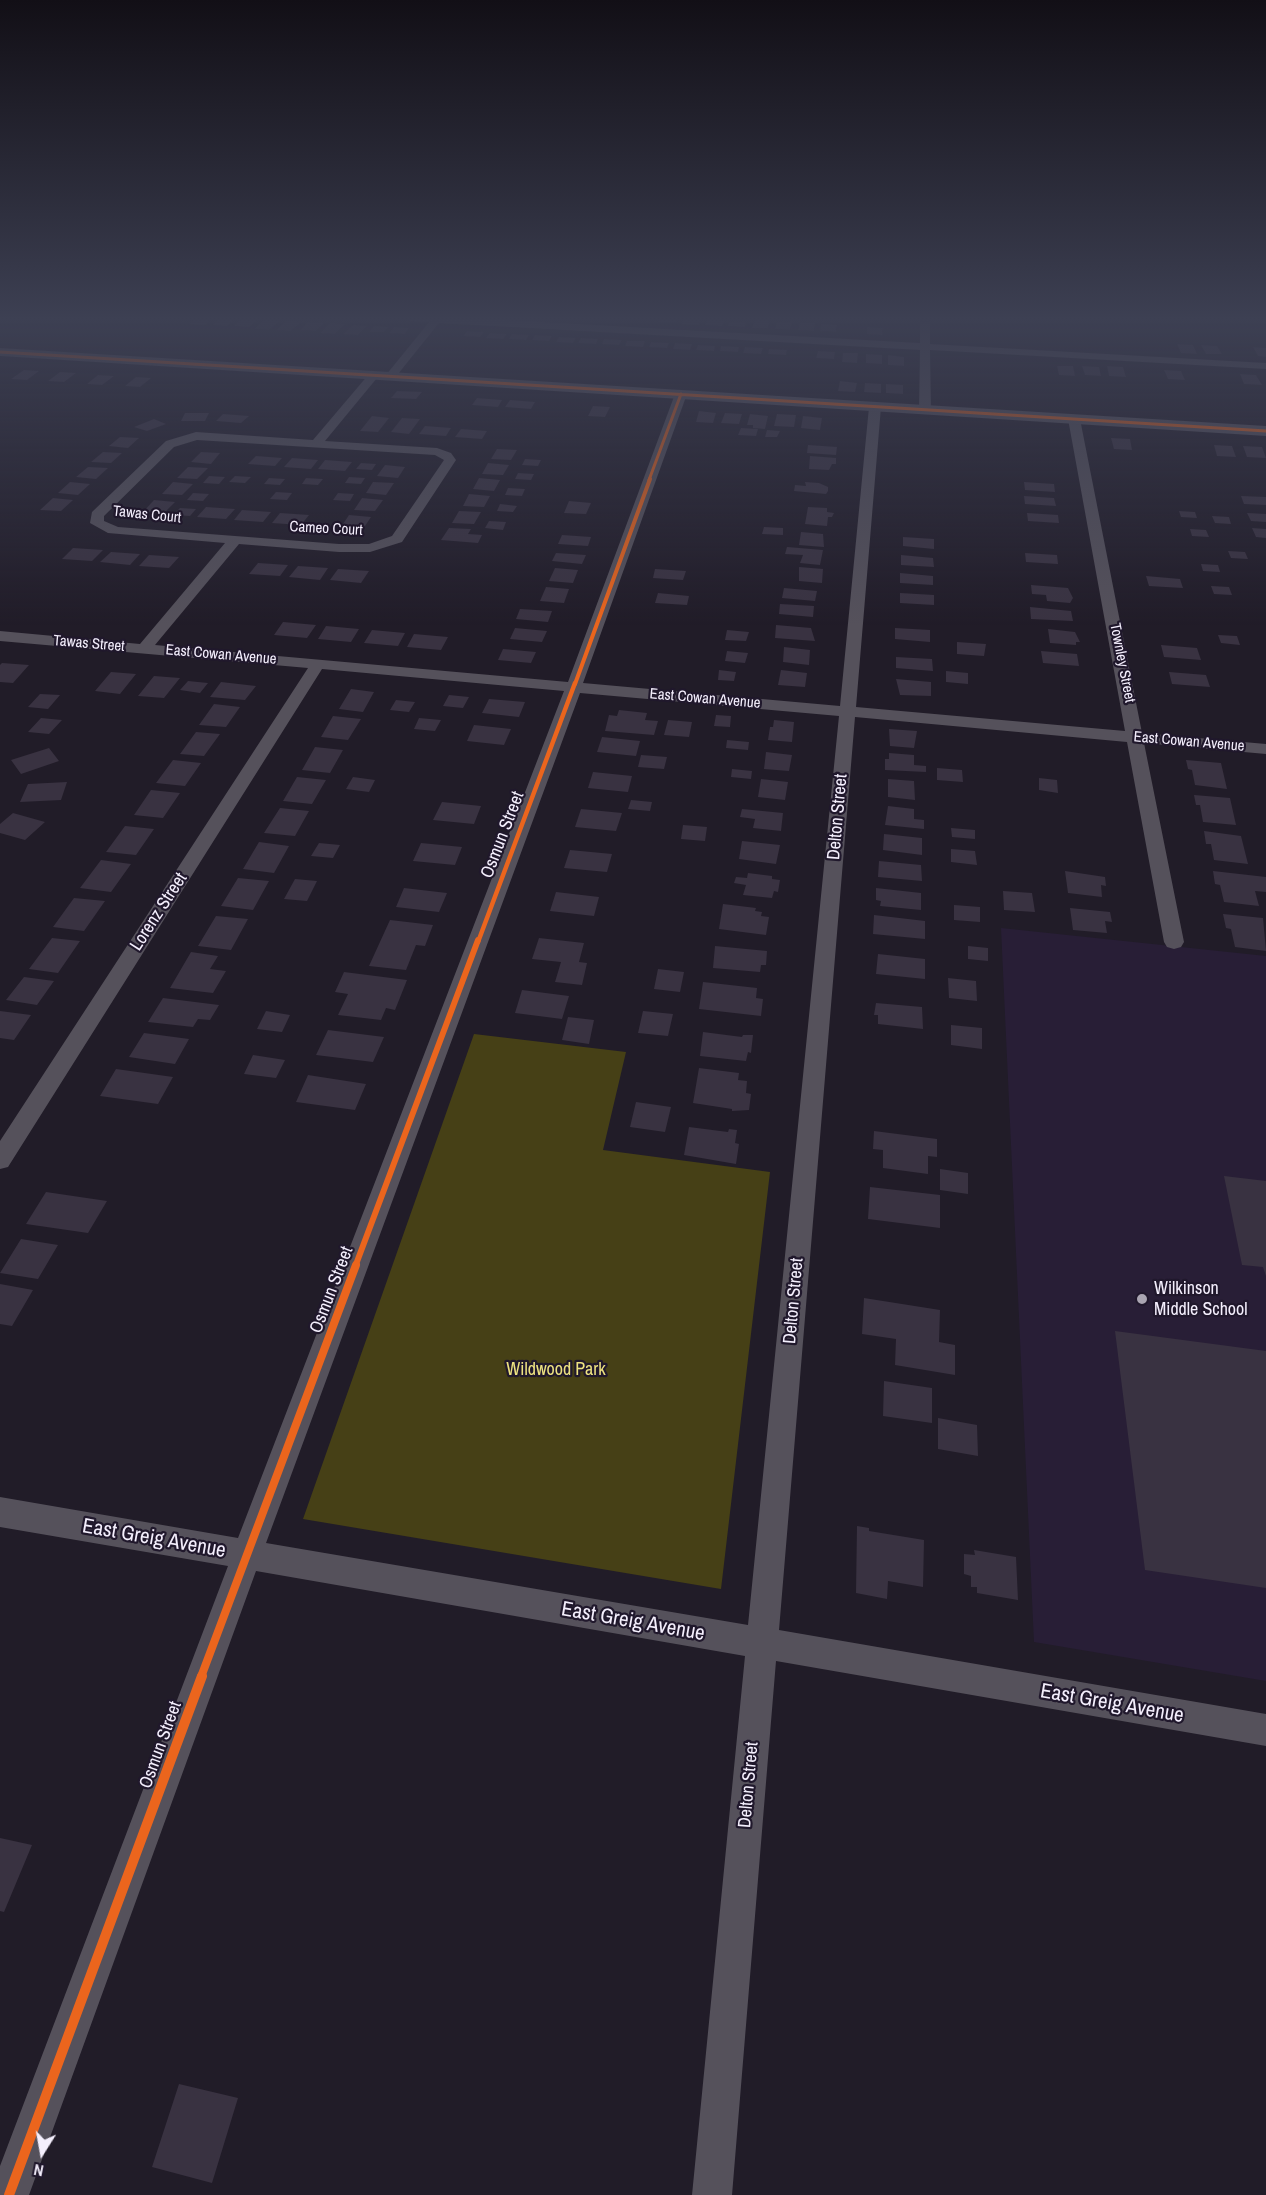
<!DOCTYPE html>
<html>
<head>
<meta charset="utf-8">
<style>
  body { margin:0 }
  #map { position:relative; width:1266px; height:2195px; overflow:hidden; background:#211c28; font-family:"Archivo Narrow",sans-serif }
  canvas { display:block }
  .north { position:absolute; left:12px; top:2123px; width:60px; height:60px; -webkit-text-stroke:4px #20182c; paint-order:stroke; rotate:191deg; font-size:16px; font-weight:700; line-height:24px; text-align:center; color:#f4effd }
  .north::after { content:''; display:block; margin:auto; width:21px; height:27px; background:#f4effd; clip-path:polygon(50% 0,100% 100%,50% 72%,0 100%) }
</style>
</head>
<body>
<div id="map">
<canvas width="1266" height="2195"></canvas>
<div class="north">N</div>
</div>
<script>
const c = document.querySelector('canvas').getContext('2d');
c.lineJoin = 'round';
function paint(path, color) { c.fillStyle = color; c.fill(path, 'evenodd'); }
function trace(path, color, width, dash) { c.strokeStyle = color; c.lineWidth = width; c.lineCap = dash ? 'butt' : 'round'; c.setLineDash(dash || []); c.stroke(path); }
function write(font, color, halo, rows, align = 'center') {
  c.font = font + ' "Archivo Narrow",sans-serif'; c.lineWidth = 4.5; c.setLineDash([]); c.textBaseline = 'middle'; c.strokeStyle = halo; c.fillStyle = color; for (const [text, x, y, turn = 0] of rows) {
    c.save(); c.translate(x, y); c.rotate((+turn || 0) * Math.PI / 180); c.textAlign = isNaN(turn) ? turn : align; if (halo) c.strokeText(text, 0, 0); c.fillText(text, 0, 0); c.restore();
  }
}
paint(new Path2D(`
  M1001,928l265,28v725l-232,-39z`), '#281e36');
paint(new Path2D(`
  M474,1034l152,18 -23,98 167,22 -49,417 -418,-70z`), '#464016');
paint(new Path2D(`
  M197,318h15l-7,7 -15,-1z
  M221,318h15l-9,8 -14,-1z
  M243,318h10l5,1 -9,8 -15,-1z
  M661,318h13l4,1 -2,4 -17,-1z
  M684,319l17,1 -2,5 -17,-1z
  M265,320l14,1 -10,9 -15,-1z
  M707,320l17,1 -2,5 -17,-1z
  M755,320l14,1 -1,7h-16z
  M286,321l15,1 -10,9 -15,-1z
  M308,322l16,1 -8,8 -16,-1z
  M729,322h17l-1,5 -17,-1z
  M777,322h15l-2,8 -15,-1z
  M330,323l15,1 -10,10 -15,-1z
  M800,323h15l-1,8 -16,-1z
  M821,324l16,1 -1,7 -16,-1z
  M353,325l14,1 -9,9 -15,-1z
  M374,326l15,1 -5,5h-15z
  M394,327l15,1 -4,6 -16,-1z
  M867,327l16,1 -1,7 -15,-1z
  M467,331l17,1 -4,5 -17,-1z
  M490,333l17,1 -4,5 -17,-1z
  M512,334l17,1 -3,5 -17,-1z
  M535,335l17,1 -3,5 -17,-1z
  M559,337l17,1 -3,5 -17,-1z
  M581,338l17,1 -2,5 -18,-1z
  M604,339l18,1 -3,5 -17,-1z
  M627,341h18l-2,6 -18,-1z
  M651,342l18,1 -2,5 -18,-1z
  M675,343l17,1 -2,6 -17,-1z
  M1177,344l16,1 4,9 -16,-1z
  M698,345l17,1 -1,5 -18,-1z
  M1201,345l16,1 5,8h-16z
  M721,346l18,1 -1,5 -18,-1z
  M745,347l18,1 -2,6 -18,-1z
  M1253,347l13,1v9l-8,-1z
  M769,349l18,1 -1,5 -18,-1z
  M818,351l17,1 -1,7 -18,-1z
  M843,353h15l-1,10 -15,-1z
  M866,354l16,1v9l-16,-1z
  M888,355l16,2v9l-16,-1z
  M1057,366h16l2,10 -16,-1z
  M1082,366l17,1 2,9 -16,-1z
  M1107,366l16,1 3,10 -17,-1z
  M24,370l15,1 -12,9 -16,-1z
  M1164,370l17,1 4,9 -17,-1z
  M60,372l16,1 -12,9 -16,-1z
  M1240,374l16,1 6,10 -18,-1z
  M98,375l16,1 -12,9 -15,-1z
  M136,377l15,1 -11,9 -15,-1z
  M840,381l17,2 -2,9 -17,-1z
  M865,383l16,1v9l-17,-1z
  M886,384l17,1v9l-17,-1z
  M397,391l25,1 -6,7 -25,-1z
  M477,398l25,2 -4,7 -26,-2z
  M510,400l25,2 -4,7 -26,-2z
  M593,406l17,1 -5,10 -17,-1z
  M699,411l17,2 -3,10 -17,-1z
  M185,413h24l-4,8h-24z
  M725,413l17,1 -3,10 -18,-1z
  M223,414l26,2 -8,7 -25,-2z
  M750,414l18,2 -3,13 -12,-1v-3h-6z
  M777,414l19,1 -2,12 -20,-1z
  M372,416l17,2 -11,14 -18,-1z
  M803,416l19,2 -2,12 -19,-2z
  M402,418l18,1 -11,15 -18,-2z
  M154,419l12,5 -19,7 -13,-4z
  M425,426l26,2 -5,8 -27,-2z
  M741,428l17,1 -2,7 -18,-1z
  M461,429l26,2 -5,8 -27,-2z
  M767,430l13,1 -3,6h-12z
  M120,437l19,1 -11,10 -19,-2z
  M1111,438l19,1 2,11 -18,-1z
  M808,445l29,2 -1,8 -29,-2z
  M1214,445l18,1 4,11 -19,-1z
  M1243,446l19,1 4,11 -19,-1z
  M497,449l20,1 -6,10 -20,-1z
  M103,452l19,1 -11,10 -20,-1z
  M201,452l19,1 -9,11 -20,-2z
  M256,456l26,2 -7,8 -27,-2z
  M810,456l26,2v6h-4l-3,6 -20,-1z
  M292,458l26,2 -7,9 -27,-2z
  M525,459l16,1 -3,6 -16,-1z
  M325,460l27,2 -7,9 -27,-2z
  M361,463l15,1 -4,6 -16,-1z
  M488,463l21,2 -6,10 -21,-1z
  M385,465l20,2 -7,11 -21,-2z
  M88,467l20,1 -12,11 -20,-2z
  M188,467l20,1 -11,11 -20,-1z
  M518,473l16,1 -3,6 -16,-1z
  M209,476l16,1 -6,7 -16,-1z
  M235,476l16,1 -6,6 -16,-1z
  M349,477l16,1 -4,6 -16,-1z
  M269,478l16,1 -5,6 -16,-1z
  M306,478l17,1 -5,6 -16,-1z
  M479,478l21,2 -6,11 -21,-2z
  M70,482l20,2 -12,11 -20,-2z
  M173,482l20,2 -11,11 -20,-1z
  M373,482l21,1 -8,12 -20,-2z
  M805,482l14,1 9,4v4l-2,3 -32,-3 1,-6 11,1z
  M1024,482l30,2 1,8 -30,-2z
  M508,488l17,1 -3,7 -17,-1z
  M276,492l16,1 -5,7 -17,-1z
  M193,493l16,1 -6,7 -16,-1z
  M338,493l16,1 -4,7 -17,-1z
  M469,494l21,2 -6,11 -21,-1z
  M1024,496l30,2 2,8 -31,-2z
  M1241,496l25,1v8l-22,-1z
  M53,498l20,2 -12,11 -21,-1z
  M362,498l21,2 -8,11 -21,-1z
  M154,500l21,2 -11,11 -21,-1z
  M569,501l22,2 -5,11 -22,-1z
  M500,504l17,2 -4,6 -16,-1z
  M206,507l29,2 -9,10 -29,-2z
  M808,507l19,1v4l7,1 -2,4h-4l-1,9 -22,-2z
  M180,508l16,1 -6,7 -17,-1z
  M242,510l29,2 -8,10 -29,-2z
  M459,511l22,1 -7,12 -22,-1z
  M1179,511l16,1 2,6 -16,-1z
  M280,513l29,2 -8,10 -29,-2z
  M1027,513l31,2 1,8 -31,-2z
  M1247,513l19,1v8l-15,-1z
  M349,515l22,2 -8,12 -22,-2z
  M1212,516l17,1 2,7 -16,-1z
  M489,521l17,1 -3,8 -18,-2z
  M764,527l19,1v7l-21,-1z
  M449,528l22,1 -3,5 14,1 -4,8 -37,-3z
  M1252,528l14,1v9l-10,-1z
  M1190,529l16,1 3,7 -17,-1z
  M801,532l22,2 1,13 -25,-2z
  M562,535l29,2 -3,9 -30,-2z
  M903,537l31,2v10l-31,-3z
  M787,547l36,3 -3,15 -20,-2 3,-8 -18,-1z
  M73,548l30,2 -11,11 -30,-2z
  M1228,551l17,1 3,7 -17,-1z
  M111,552l29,2 -10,11 -30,-3z
  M556,553l30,2 -4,9 -30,-3z
  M1025,553l32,2 1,9 -32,-2z
  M149,555l30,2 -10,11 -30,-2z
  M901,555l32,3 1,9 -33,-2z
  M258,563l30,2 -8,11 -31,-2z
  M1201,564l17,1 2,7 -17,-1z
  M298,566l30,2 -8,12 -31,-3z
  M799,567l24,2 -1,14 -23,-2z
  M555,568l23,2 -5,13 -24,-2z
  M338,569l31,2 -8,12 -31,-3z
  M655,569l31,2 -3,9 -30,-2z
  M900,573l33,3v9l-33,-2z
  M1146,576l34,3 3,9 -34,-2z
  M1031,585l37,3 5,10 -3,5 -23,-2 -1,-6 -14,-1z
  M1211,586l18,1 3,8 -18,-1z
  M546,587l23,2 -5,14 -24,-2z
  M784,588l33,3 -2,10 -33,-3z
  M658,593l31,3 -2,9 -32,-2z
  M900,593l34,2v10l-34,-2z
  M780,604l34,2 -1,11 -34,-3z
  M1030,607l41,4 2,10 -42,-2z
  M520,609l32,2 -4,11 -32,-3z
  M283,622l33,3 -9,13 -33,-3z
  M776,625l35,3 4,13 -40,-3z
  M326,626l33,3 -8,13 -33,-3z
  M515,628l32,3 -5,11 -32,-3z
  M895,628l35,2v12l-35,-3z
  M1048,629l27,3 5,10h-4v3l-26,-2z
  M372,630l33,3 -7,13 -34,-3z
  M727,630l22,2 -3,9 -21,-1z
  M414,634l34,3 -7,13 -34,-3z
  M1218,635l19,1 3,9 -19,-2z
  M957,642l29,2 -2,12 -27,-2z
  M1161,645l36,3 4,12 -37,-3z
  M784,647l26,3 -1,15 -26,-3z
  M503,649l33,3 -5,11 -33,-3z
  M727,651l21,2 -3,10 -20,-2z
  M1041,651l36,3 2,12 -36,-3z
  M896,657l36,2 1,12 -37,-3z
  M2,663l27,2 -16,18 -13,-1v-17z
  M719,670l17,2 -2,9 -16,-1z
  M781,670l26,3 -2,14 -27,-2z
  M946,671l22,2v11l-22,-2z
  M111,672l25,2 -16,20 -25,-3z
  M1169,672l37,3 4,12 -38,-3z
  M154,676l26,2 -16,20 -26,-2z
  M896,679l35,3v14l-31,-1z
  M188,681l20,2 -8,10 -20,-3z
  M221,682l35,4 -11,14 -35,-3z
  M351,689l23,3 -11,20 -24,-3z
  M40,694l20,1 -12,14 -20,-2z
  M449,695l20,2 -6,11 -20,-2z
  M489,699l36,3 -6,15 -37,-4z
  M396,700l19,2 -6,10 -19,-2z
  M214,704l26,3 -14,20 -27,-2z
  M619,710l28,3 -2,7 13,1 -4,14 -49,-4 4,-16 8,1z
  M716,715l15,1 -1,11 -16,-1z
  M333,716l28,3 -13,21 -27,-3z
  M41,718l21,2 -13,14 -21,-2z
  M419,718l22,2 -6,11 -21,-2z
  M668,720l24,2 -3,15 -25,-2z
  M774,720l20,2 -2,20 -24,-2 2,-13h3z
  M474,725l37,4 -7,16 -37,-4z
  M889,729l28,2 -3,17 -24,-2z
  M196,732l24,2 -16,22 -24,-2z
  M602,737l38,4 -4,15 -39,-4z
  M727,740l22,2 -1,8 -22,-2z
  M315,747l28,3 -13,23 -28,-3z
  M49,748l10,13 -38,13 -10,-14z
  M766,752l26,3 -3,16 -25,-2z
  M889,753l25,2v10l12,1v6l-41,-2v-11h4z
  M641,755l26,2 -3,12 -26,-2z
  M173,760l28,3 -16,23 -29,-3z
  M1186,760l35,3 6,26 -32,-4 -3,-15 -4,-1z
  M937,768l25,2 1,12 -26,-2z
  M732,769l20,2 -1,8 -20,-2z
  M593,772l39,4 -4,16 -40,-4z
  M297,777l29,3 -14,24 -29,-3z
  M353,777l22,3 -6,12 -23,-3z
  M1039,778l18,2 1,13 -19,-3z
  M761,779l27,3 -3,18 -27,-3z
  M888,779l26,2 1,19 -27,-3z
  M67,782l-6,18 -41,2 8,-18z
  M151,790l29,3 -17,25 -29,-3z
  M1194,795l36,3 6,27 -33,-3 -3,-17h-4z
  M631,800l21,2 -2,9 -22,-2z
  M442,802l39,4 -7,18 -41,-4z
  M888,806l26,3v10l10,1v9l-39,-4z
  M280,808l29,3 -14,25 -31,-3z
  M581,809l41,4 -6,18 -41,-4z
  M742,809l41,4 -2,18 -28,-3 2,-9 -15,-2z
  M13,813l32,9 -20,18 -25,-7v-9z
  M683,825l24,2 -2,14 -24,-2z
  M125,826l29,3 -18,26 -30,-3z
  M951,828l24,2v9l-23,-2z
  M1204,831l37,5 7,28 -34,-4 -3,-16h-5z
  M884,834l38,4v17l-39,-5z
  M742,841l38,4 -4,19 -37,-5z
  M259,842l30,4 -15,27 -31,-4z
  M319,843l21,2 -7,13 -22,-2z
  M421,843l41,4 -7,18 -42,-4z
  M951,849l24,2 2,14 -26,-3z
  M570,850l42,4 -5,18 -43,-4z
  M101,860l30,4 -20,28 -31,-4z
  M879,861l42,4 1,16 -44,-4z
  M1065,871l40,6 1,9 -5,-1 1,12 -34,-4z
  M1213,871l53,6v15l-11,-1 4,15 -35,-4 -4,-17 -5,-1z
  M748,873l24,3v3l8,1 -2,12 -4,-1 -2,7 -29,-3 3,-10 -12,-2 2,-6 11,1z
  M238,878l31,3 -16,29 -32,-4z
  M295,879l22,2 -10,20 -23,-2z
  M404,888l43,5 -8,19 -43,-5z
  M876,888l45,5v17l-41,-4 1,-5 -5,-1z
  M1003,891l29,2 3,19 -31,-2z
  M556,892l43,5 -5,19 -44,-5z
  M74,898l31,3 -21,30 -31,-4z
  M723,904l33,4 -1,3 7,1 -1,4 8,1 -3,18 -47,-6z
  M954,905l26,2v15l-26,-2z
  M1070,908l40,4 2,10 -7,-1 2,12 -34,-3z
  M1223,914l40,4 3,33 -31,-4 -4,-18 -5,-1z
  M874,915l51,6v18l-52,-5z
  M216,916l32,3 -17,31 -33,-4z
  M390,920l43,5 -8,21 -9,-1 -10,25 -37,-4z
  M52,938l28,3 -22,32 -29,-4z
  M539,938l45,5 -5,19 8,1 -5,22 -27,-3 6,-20 -29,-3z
  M715,946l52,5 -1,14h-5l-1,7 -47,-4z
  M968,946l20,2v13l-20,-2z
  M191,952l27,4 -8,13 16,2 -13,22 -43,-5z
  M878,954l47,5v20l-49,-5z
  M658,969l26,3 -4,20 -26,-3z
  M344,972l63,8 -12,30 -9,-2 -5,12 -43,-5 10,-21 -13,-2z
  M24,977l30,4 -17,24 -31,-5z
  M948,978l28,3 1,20 -28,-3z
  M703,982l54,6 -1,10 7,1 -2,17 -62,-7z
  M522,990l47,6 -7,23 -47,-6z
  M163,998l56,7 -9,15 -12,-1 -5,8 -45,-5z
  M876,1003l46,4 1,22 -45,-5v-9h-4z
  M0,1011l31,4 -17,25 -14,-2z
  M266,1011l24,4 -8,17 -25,-3z
  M643,1011l30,3 -5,22 -30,-3z
  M568,1017l26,3 -5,24 -27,-4z
  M951,1025l31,3v21l-31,-4z
  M328,1030l56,7 -11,25 -57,-7z
  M703,1032l39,5 1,-2h10l-2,18 -3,-1 -2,9 -46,-5z
  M144,1033l45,6 -14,25 -46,-7z
  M253,1055l32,5 -9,18 -32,-4z
  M699,1068l40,5 -1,7 9,1 -1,12 5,1 -2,16 -17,1v-2l-39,-6z
  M116,1069l57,8 -15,27 -58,-8z
  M308,1075l58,9 -11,26 -59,-8z
  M636,1102l35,5 -6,25 -35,-5z
  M689,1127l39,5 1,-3 8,1 -2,13 4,1 -3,20 -52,-9z
  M874,1131l63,8v18l-9,-1v18l-45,-6v-18l-10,-1z
  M940,1169l28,4v21l-28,-4z
  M1224,1176l42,5v95l-3,-9 -21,-2z
  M870,1187l70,8v33l-72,-9z
  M46,1192l61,9 -19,32 -62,-9z
  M21,1239l37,6 -20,34 -38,-6z
  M0,1284l33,6 -21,36 -12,-2z
  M864,1298l76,12 -1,32 16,3v30l-60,-10 1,-26 -34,-5z
  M1115,1331l151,20v237l-121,-18z
  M884,1381l48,7v35l-49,-7z
  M938,1418l39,7 1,31 -40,-7z
  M857,1526l12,2v3l55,9 -1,47 -35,-6 -1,18 -31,-6z
  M974,1550l42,7 2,43 -41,-7v-6h-6v-11l-7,-2v-20l11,1z
  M0,1838l32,7 -28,67 -4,-1z
  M179,2084l59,14 -26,85 -60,-16z`), '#393241');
paint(new Path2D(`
  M406,318h63l451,25v-25h10v26l336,19v6l-336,-19 1,60 -6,3 -6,-3 1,-60 -481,-27 -45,56h-8v-4l43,-53 -18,-1z
  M373,373l4,1v4l-52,63 112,7 14,5 5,7 -54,82 -32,10h-31l-100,-8 -84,101 413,37 107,-288 6,-3 6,3 -104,289 257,23 29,-299 6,-3 6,3 -25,300 269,24 -57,-312 6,-3 6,3 62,314 124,11v10l-122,-11 40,199 -3,5 -7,2 -7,-2 -3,-5 -37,-200 -272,-25 -76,913 487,84v32l-490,-85 -44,534h-40l53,-539 -489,-85 -227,624h-29v-29l228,-600 -228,-39v-30l238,41 326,-847 -242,-22 -314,498 -8,2v-28l308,-473 -308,-27v-10l140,13 85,-101 -117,-10 -18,-10 2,-11 74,-71 30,-9 117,8 56,-66zM197,440l238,15 9,5 -52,76 -23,8h-30l-221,-17 -14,-6v-5l70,-69zM580,693l259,23 -91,909 -482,-82z`), '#55515b');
paint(new Path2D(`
  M0,348l1266,78v10l-1266,-80z`), '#57535e');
trace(new Path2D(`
  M0,352l1266,79
  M649,480l32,-86`), '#eb651d', 3);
trace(new Path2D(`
  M575,684l75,-205`), '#eb651d', 4);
trace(new Path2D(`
  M478,942l97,-259`), '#eb651d', 4.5);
trace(new Path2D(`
  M355,1267l123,-327`), '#eb651d', 6);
trace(new Path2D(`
  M201,1677l155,-412`), '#eb651d', 8);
trace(new Path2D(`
  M9,2195l193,-519`), '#eb651d', 10);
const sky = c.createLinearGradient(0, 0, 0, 626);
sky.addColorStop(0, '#120f16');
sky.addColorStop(0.51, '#3d4053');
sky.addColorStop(1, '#3d405300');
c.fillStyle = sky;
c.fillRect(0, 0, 1266, 626);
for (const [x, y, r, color] of [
  [1142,1299,6,"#aaa5b2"]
]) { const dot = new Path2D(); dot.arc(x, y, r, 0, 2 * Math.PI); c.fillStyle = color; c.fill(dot); trace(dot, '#20182c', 2); }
write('15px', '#f4effd', '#20182c', [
  ["Tawas Court",147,515,6],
  ["Cameo Court",326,529,3],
  ["Tawas Street",89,644,5],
  ["East Cowan Avenue",221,655,5],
  ["Townley Street",1122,663,79],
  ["East Cowan Avenue",705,699,5],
  ["East Cowan Avenue",1189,742,5]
]);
write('18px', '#f4effd', '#20182c', [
  ["Delton Street",838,817,-85],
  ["Osmun Street",503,835,-69],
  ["Lorenz Street",159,912,-57],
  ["Osmun Street",332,1290,-69],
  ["Delton Street",794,1301,-85],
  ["Osmun Street",161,1745,-70],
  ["Delton Street",749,1785,-85]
]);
write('18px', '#f4effd', '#20182c', [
  ["Wilkinson",1154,1289],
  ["Middle School",1154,1310]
], 'left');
write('18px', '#ede281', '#20182c', [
  ["Wildwood Park",556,1370]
]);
write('21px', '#f4effd', '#20182c', [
  ["East Greig Avenue",154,1539,10],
  ["East Greig Avenue",633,1622,10],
  ["East Greig Avenue",1112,1704,10]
]);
</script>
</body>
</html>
